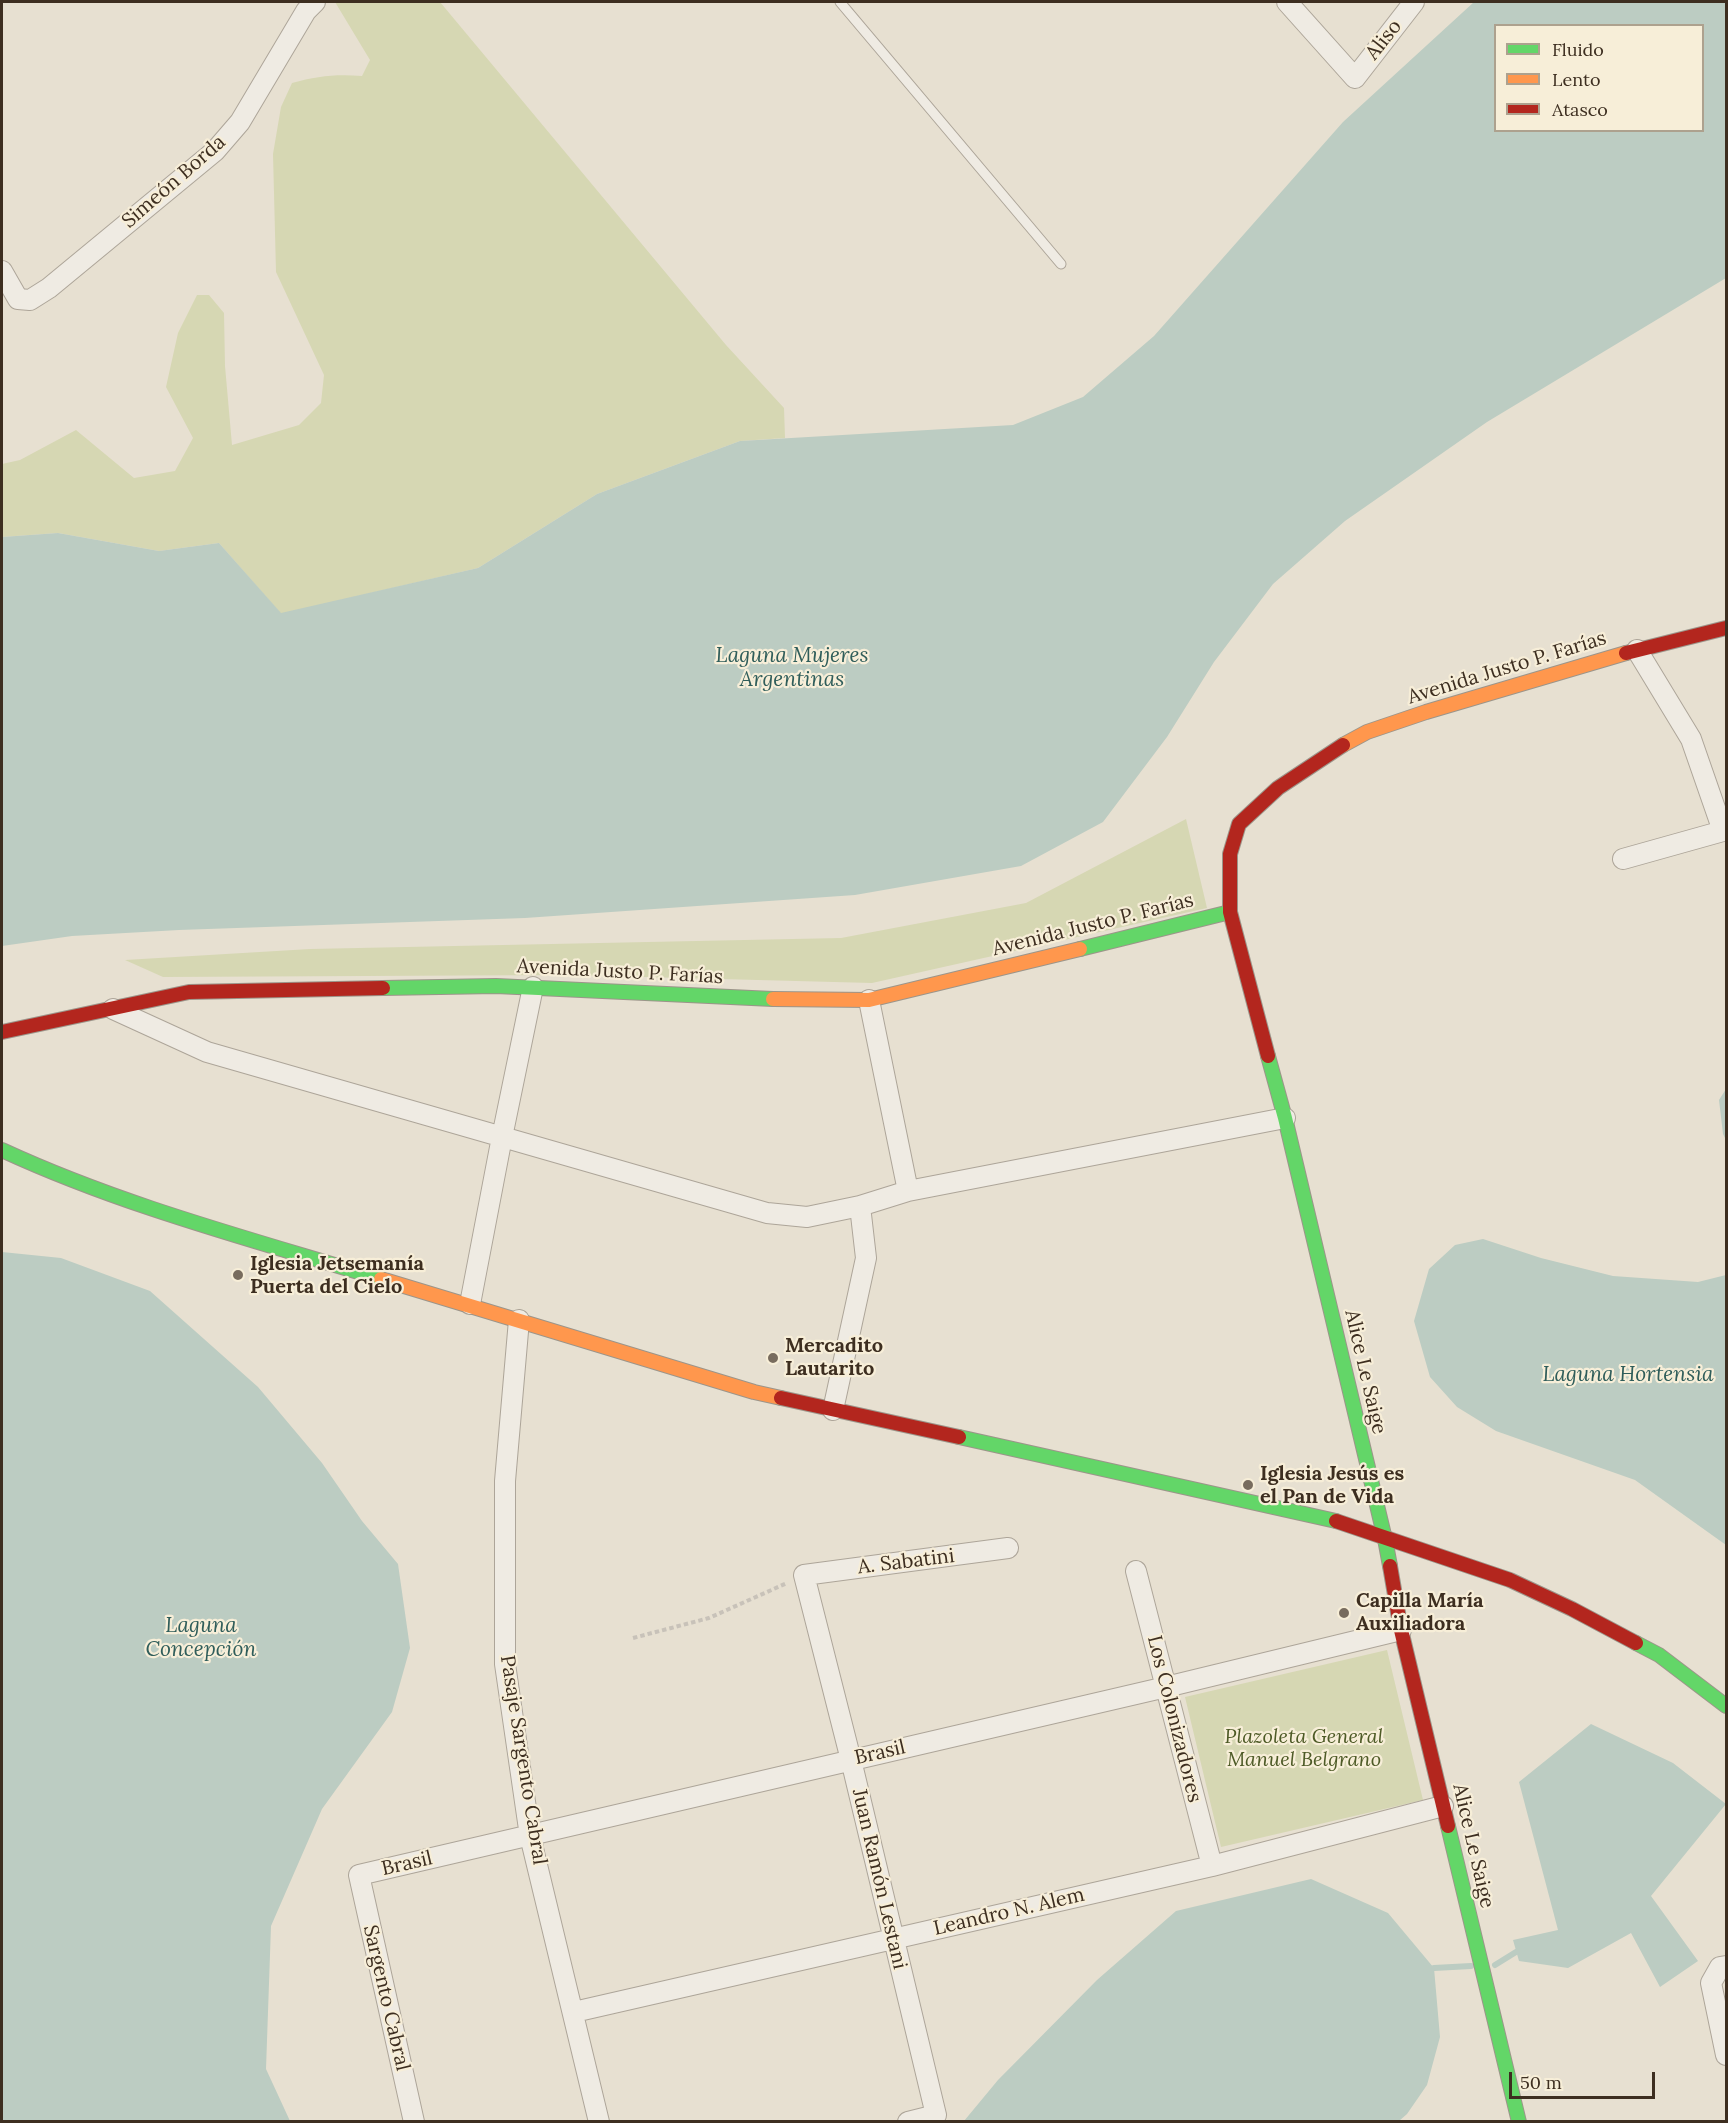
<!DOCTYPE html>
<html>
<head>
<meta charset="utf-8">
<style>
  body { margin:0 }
  #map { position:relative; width:1728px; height:2123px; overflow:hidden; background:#e7e0d1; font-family:Lora,serif }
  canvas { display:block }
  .frame { position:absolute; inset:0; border:3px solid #3d2e20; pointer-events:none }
  .legend { position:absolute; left:1494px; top:24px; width:210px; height:108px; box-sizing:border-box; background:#f7eed8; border:2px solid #ada18e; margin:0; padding:8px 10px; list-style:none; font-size:18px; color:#3d2e20 }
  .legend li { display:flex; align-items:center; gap:12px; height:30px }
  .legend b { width:30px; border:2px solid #ada18e }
  .scale { position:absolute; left:1509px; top:2072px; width:146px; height:27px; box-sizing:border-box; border:3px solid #3d2e20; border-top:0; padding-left:8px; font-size:18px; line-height:21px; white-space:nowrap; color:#3d2e20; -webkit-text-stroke:4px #f7eed8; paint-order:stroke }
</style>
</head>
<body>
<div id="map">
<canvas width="1728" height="2123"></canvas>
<div class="frame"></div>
<ul class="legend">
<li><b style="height:8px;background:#63d668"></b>Fluido</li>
<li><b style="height:8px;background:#ff974d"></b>Lento</li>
<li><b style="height:8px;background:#b3261e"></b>Atasco</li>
</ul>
<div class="scale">50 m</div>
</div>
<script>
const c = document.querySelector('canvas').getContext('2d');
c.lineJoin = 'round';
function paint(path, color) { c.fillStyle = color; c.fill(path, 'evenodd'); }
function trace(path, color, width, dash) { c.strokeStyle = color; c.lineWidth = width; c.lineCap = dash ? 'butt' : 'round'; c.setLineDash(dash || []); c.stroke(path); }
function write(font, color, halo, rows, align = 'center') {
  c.font = font + ' Lora,serif'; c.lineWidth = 4.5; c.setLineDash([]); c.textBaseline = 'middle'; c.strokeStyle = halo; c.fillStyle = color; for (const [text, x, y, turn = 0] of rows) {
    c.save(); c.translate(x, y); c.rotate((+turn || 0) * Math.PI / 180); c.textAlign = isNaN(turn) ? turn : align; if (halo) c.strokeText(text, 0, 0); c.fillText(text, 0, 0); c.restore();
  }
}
paint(new Path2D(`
  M335,2h105l286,343 58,63 1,30 -45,3 -143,53 -119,74 -197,46 -62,-71 -60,8 -101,-18 -56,4v-73l18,-4 56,-30 58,48 41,-7 18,-33 -27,-51 12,-54 19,-38h12l15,18 1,53 7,79 67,-20 22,-22 3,-28 -48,-103 -3,-118 8,-47 11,-24c25,-7 44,-9 70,-7l8,-16z
  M1186,819l21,89 -335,75 -304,-8 -405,2 -38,-17 185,-11 531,-11 185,-35z
  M1387,1650l36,150 -202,47 -36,-150z`), '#d6d7b3');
paint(new Path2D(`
  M1474,2h252v276l-239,144 -142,99 -72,63 -59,78 -47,75 -64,85 -82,44 -166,29 -330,23 -346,12 -107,6 -70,10v-409l56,-4 101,18 60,-8 62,70 197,-45 119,-74 143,-53 273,-16 70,-28 71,-61 189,-214zM1496,26h206v104h-206z
  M1726,1089v51l-3,-6 -4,-34z
  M1483,1239l58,19 72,18 85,6 28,-7v270l-91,-65 -139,-49 -39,-24 -27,-30 -16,-56 15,-52 26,-24z
  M2,1252l59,6 89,33 108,96 64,76 40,58 36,43 12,84 -18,64 -70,97 -51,117 -5,143 24,52h-288z
  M1591,1724l82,39 53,41 -75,92 47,65 -38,26 -29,-54 -63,35 -49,-7 -6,-21 45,-10 -39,-148z
  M1311,1879l77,34 46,55 6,69 -13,48 -20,29 -8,7h-435l34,-41 99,-100 79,-69z`), '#bcccc2');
trace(new Path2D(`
  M1495,1965l21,-13
  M1434,1968l37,-2`), '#bcccc2', 6);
const lane = new Path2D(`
  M840,2l221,262`);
const street = new Path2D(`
  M1287,2l68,76 59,-76
  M2,271l16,28 12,1 19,-12 166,-137 25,-29 66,-111 9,-9
  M1623,859l100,-28 -32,-92 -54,-89
  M869,1000l39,191
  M113,1009l94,43 560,161 40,4 53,-11 48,-15 377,-73
  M470,1304l32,-167 31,-150
  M519,1320l-14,161v183l25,172 69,286
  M833,1410l33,-152 -6,-52
  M1136,1571l76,295
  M1726,1966l-6,1 -9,16 15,72
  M574,2012l638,-146 231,-60
  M414,2122l-55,-247 807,-188 235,-57
  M908,2122l28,-7 -85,-355 -47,-185 204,-27`);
const fast = new Path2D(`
  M1080,949l150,-37
  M383,988l113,-2 277,13
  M1268,1056l17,62 100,421 5,27
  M2,1150c121,56 252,90 379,129
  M959,1437l377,84
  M1636,1643l23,12 67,51
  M1448,1826l71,296`);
const slow = new Path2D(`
  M1343,745l24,-13 59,-20 200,-59
  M773,999l96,1 211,-51
  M381,1279l373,113 27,6`);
const jam = new Path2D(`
  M1626,653l100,-25
  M2,1032l187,-40 194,-4
  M1268,1056l-38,-144v-58l9,-30 39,-36 65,-43
  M781,1398l178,39
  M1336,1521l174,59 62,29 64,34
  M1390,1566l11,64 47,196`);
trace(lane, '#ada599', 11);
trace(street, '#ada599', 22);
trace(fast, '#9c958a', 16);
trace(slow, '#9c958a', 16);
trace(jam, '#9c958a', 16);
trace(new Path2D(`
  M633,1638l76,-20 78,-35`), '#c8c2b9', 4, [4.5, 3]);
trace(lane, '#efebe3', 9);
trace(street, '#efebe3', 20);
trace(fast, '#63d668', 14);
trace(slow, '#ff974d', 14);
trace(jam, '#b3261e', 14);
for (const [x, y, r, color] of [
  [238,1275,6,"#786c5e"],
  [773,1358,6,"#786c5e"],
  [1248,1485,6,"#786c5e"],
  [1344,1613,6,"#786c5e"]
]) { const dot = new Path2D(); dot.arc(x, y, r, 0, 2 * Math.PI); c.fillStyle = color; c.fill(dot); trace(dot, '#f7eed8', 2); }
write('20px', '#3d2e20', '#f7eed8', [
  ["Aliso",1384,40,-52],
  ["Simeón Borda",174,182,-41],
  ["Avenida Justo P. Farías",1507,668,-17],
  ["Avenida Justo P. Farías",1093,925,-14],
  ["Avenida Justo P. Farías",620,972,3],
  ["Alice Le Saige",1365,1372,77],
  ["A. Sabatini",906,1562,-7],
  ["Los Colonizadores",1174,1719,76],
  ["Brasil",880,1753,-13],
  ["Pasaje Sargento Cabral",523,1760,81],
  ["Alice Le Saige",1473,1846,77],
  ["Brasil",407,1864,-13],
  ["Juan Ramón Lestani",879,1879,77],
  ["Leandro N. Alem",1009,1912,-13],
  ["Sargento Cabral",386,1998,77]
]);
write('bold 20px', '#3d2e20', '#f7eed8', [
  ["Iglesia Jetsemanía",250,1264],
  ["Puerta del Cielo",250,1287],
  ["Mercadito",785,1346],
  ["Lautarito",785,1369],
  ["Iglesia Jesús es",1260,1474],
  ["el Pan de Vida",1260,1497],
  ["Capilla María",1356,1601],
  ["Auxiliadora",1356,1624]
], 'left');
write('italic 20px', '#4d5a26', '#f7eed8', [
  ["Plazoleta General",1304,1737],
  ["Manuel Belgrano",1304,1760]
]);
write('italic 21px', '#2f5d5a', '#f7eed8', [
  ["Laguna Mujeres",792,656],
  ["Argentinas",792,680],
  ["Laguna Hortensia",1628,1375],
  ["Laguna",201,1626],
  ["Concepción",201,1650]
]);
</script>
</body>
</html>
